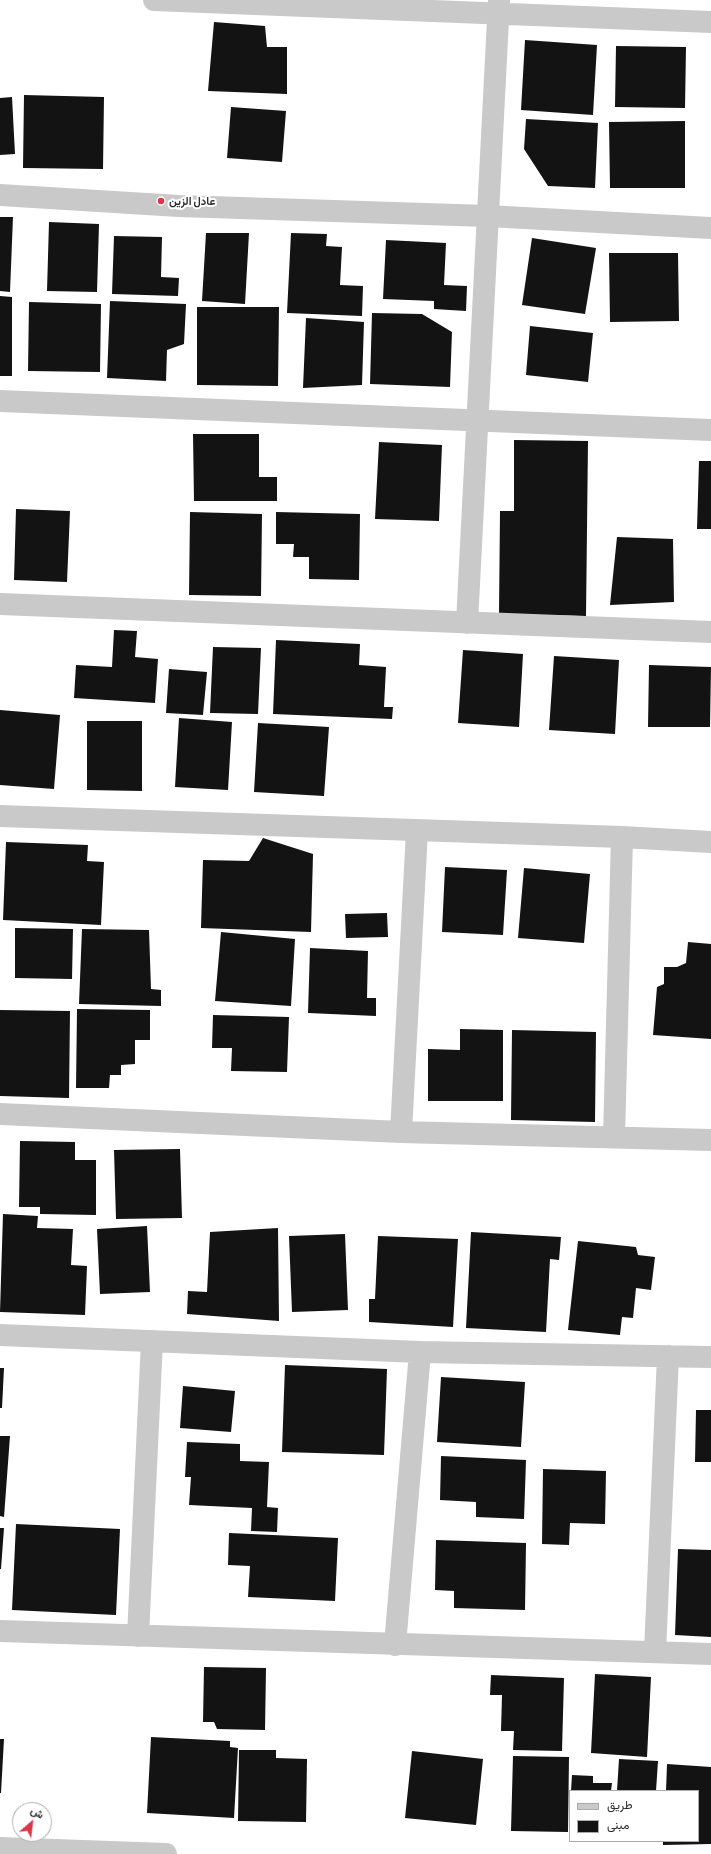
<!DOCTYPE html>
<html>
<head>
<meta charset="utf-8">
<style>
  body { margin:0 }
  #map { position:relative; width:711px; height:1854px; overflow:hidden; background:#fff; font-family:Commissioner,Vazirmatn,sans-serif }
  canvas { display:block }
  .legend { position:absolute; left:569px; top:1790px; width:130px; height:52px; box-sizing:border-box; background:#fff; border:1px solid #ababab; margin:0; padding:5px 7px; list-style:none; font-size:12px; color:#2c2c2c }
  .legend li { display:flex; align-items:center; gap:8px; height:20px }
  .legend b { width:20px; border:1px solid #ababab }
  .north { position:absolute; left:12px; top:1802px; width:40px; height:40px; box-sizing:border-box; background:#fff; border:1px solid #ababab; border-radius:50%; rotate:28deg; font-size:11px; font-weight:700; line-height:16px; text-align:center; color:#2c2c2c }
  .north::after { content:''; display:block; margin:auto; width:14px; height:18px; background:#dd3545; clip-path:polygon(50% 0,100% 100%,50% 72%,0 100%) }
</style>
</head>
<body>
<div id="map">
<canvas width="711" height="1854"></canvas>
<ul class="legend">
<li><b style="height:5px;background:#c9c9c9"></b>طريق</li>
<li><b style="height:11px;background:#131313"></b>مبنى</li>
</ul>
<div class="north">ش</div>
</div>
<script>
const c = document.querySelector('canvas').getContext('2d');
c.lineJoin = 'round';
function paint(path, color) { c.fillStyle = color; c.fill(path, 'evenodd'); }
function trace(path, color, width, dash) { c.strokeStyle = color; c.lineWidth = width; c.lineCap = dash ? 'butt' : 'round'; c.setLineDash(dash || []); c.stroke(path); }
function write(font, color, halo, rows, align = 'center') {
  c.font = font + ' Commissioner,Vazirmatn,sans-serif'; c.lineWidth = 4; c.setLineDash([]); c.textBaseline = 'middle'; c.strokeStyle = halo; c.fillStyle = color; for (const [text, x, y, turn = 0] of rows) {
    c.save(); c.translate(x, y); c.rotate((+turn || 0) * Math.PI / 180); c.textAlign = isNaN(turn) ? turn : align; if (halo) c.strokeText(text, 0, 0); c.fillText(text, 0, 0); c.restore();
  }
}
paint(new Path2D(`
  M214,22l51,4 2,21h20v47l-79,-3z
  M525,40l72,5 -4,70 -72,-5z
  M616,46l70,1 -1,61 -70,-1z
  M24,95l80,2 -1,72 -80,-1z
  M12,97l3,57 -15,1v-57z
  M231,107l55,4 -4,51 -55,-4z
  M526,119l72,4 -3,65 -47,-2 -24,-37z
  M685,121v67h-75l-1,-66z
  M0,217h13l-3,75 -10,-1z
  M49,222l50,2 -2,68 -50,-1z
  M206,233h43l-4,71 -43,-3z
  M291,233l36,1 -1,12 16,1 -2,38 23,1 -1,30 -75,-3z
  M114,236l48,1 -1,40 18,1 -1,18 -66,-2z
  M532,238l64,10 -11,66 -63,-9z
  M386,240l60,3 -2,42 23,1 -1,25 -32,-2v-8l-51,-2z
  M609,253h69l1,68 -69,1z
  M0,296l12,1v79h-12z
  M110,301l76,3 -2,40 -17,6 -1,31 -59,-3z
  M29,302l72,2 -1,68 -72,-1z
  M197,307h82l-1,79 -81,-1z
  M372,313l50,1 30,18 -2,55 -80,-3z
  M306,318l58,4 -2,63 -59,3z
  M530,326l63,7 -5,49 -62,-7z
  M193,434h66v43h18v24h-83z
  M514,440l74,1 -2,175 -87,-2 1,-103h14z
  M379,442l63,3 -3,76 -64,-2z
  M699,461h12v68h-14z
  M16,509l54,2 -3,71 -53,-2z
  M190,512l72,2 -1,82 -72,-1z
  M276,512l84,2 -1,66 -50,-1v-22h-16l1,-13h-18z
  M617,537l56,2 1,63 -64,3z
  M114,630l23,1 -2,26 23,2 -3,44 -81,-5 2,-33 36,2z
  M276,640l84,4 -1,21 27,2 -2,40h9l-1,12 -119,-5z
  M213,647l48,1 -3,66 -48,-1z
  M463,650l60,4 -4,73 -61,-4z
  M554,656l65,4 -4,74 -66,-4z
  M649,665l62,2 -1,60h-62z
  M169,669l38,3 -4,43 -37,-2z
  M0,710l60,5 -6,74 -54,-4z
  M179,718l53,4 -4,68 -53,-3z
  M87,721h55v70l-55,-1z
  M258,723l71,4 -5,69 -70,-4z
  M263,838l50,16 -2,78 -110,-4 2,-68 46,1z
  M6,842l82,3 -1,16 17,1 -3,63 -98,-5z
  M445,867l62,3 -4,65 -61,-3z
  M524,868l66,6 -6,69 -66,-5z
  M387,913l1,24 -42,1 -1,-24z
  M15,928l58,1 -1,50 -57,-1z
  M82,929l67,1 2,59 10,1v16l-82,-2z
  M221,932l74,7 -4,67 -76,-5z
  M688,942l23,2v95l-58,-4 4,-48 7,-3v-17h13l9,-4z
  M310,948l58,3 -1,47h9v18l-68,-3z
  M77,1009l73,1v30h-15v24l-14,1v10h-11l-1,13h-33z
  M0,1010l70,1 -1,87 -69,-2z
  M213,1015l76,2 -2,55 -56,-1 1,-23h-20z
  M460,1029l43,1v71h-75v-52l32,1z
  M512,1030l84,2 -1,90 -84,-2z
  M20,1141l55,1v18h21v55l-56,-1v-7h-21z
  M180,1149l2,69 -66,1 -2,-69z
  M3,1214l35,2 -1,12 36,1 -2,36 16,1 -2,49 -85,-3z
  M147,1226l3,66 -50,2 -3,-65z
  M278,1228l1,93 -92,-7 1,-23 19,1 3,-60z
  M471,1232l90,5 -2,23 -9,-1 -4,73 -80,-4z
  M345,1234l3,76 -56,2 -3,-76z
  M378,1236l80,3 -5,88 -84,-5v-23h6z
  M578,1241l58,6 2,8 17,2 -4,33 -15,-2 -3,30 -11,-1 -2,18 -52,-5z
  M285,1365l102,4 -3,86 -102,-3z
  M0,1368h4l-2,40h-2z
  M441,1377l84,5 -4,65 -84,-5z
  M183,1386l52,5 -4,41 -51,-4z
  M696,1410h15v52h-16z
  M0,1436h10l-6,81 -4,-1z
  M187,1442l53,2v17l29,1 -2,45 11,1 -1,24 -26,-1 1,-23 -63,-3 2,-28h-6z
  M441,1456l85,4 -2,59 -48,-2v-15l-36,-2z
  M543,1469l63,2 -1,53 -35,-1 -1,22 -27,-1z
  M16,1524l104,5 -4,86 -104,-5z
  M0,1528h4l-3,41h-1z
  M229,1533l109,5 -3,63 -87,-4 2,-31 -22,-1z
  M436,1540l90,3 -1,67 -71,-2v-17l-19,-1z
  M678,1549l33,1v87l-36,-2z
  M204,1667l62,1 -1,62 -48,-1 -3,-7h-11z
  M595,1674l56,3 -4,80 -56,-4z
  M491,1675l73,3 -2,73 -49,-1 1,-19h-13l1,-36h-12z
  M151,1737l79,4v6l8,1 -4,70 -87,-5z
  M0,1739h4l-3,54h-1z
  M239,1750h37v8l31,1 -1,63 -68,-1z
  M412,1751l71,8 -7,66 -71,-7z
  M513,1756l56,1 -1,75 -57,-1z
  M619,1759l39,2 -2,30h-39z
  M667,1764l44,3v77l-48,1v-4h35v-50h-32z
  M572,1775l21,1v7h19l-1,8h-40z`), '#131313');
trace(new Path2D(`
  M154,0l557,22
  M0,195l179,11 308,10 224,12
  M0,401l711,29
  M0,604l711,28
  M467,623l32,-623
  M0,816l622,21 89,5
  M0,1114l401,18 310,8
  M401,1132l16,-301
  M614,1137l8,-300
  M0,1335l420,17 291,5
  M0,1631l711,23
  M138,1636l14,-295
  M395,1645l25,-293
  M655,1652l13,-296
  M0,1848l166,6`), '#c9c9c9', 22);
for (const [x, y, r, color] of [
  [161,201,4,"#dd3545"]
]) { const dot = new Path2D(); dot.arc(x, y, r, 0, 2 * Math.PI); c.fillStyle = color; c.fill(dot); trace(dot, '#fff', 1.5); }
write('bold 11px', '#2c2c2c', '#fff', [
  ["عادل الزين",169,201]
], 'left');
</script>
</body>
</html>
